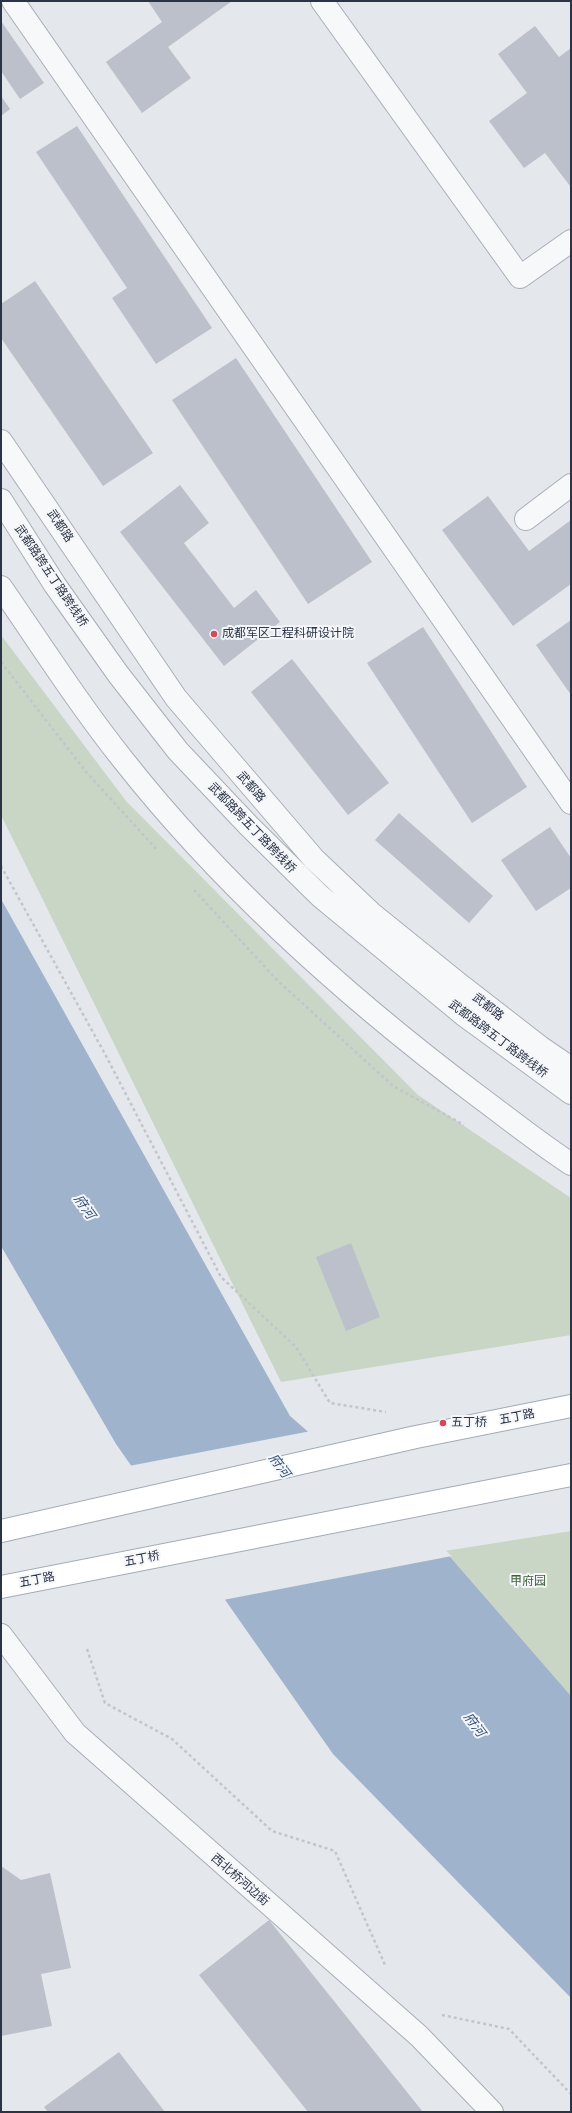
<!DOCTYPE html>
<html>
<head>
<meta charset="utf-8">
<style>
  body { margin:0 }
  #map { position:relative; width:572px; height:2113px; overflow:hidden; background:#e4e7ec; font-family:"PT Sans Narrow",sans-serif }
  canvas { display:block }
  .frame { position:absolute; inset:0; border:2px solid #2b3445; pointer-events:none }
</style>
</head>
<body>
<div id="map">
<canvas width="572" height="2113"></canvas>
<div class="frame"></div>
</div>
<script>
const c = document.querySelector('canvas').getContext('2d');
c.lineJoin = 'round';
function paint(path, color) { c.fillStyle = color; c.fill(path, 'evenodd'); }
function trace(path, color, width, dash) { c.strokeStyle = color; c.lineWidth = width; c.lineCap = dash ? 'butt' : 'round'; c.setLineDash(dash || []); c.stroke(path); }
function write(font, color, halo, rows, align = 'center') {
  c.font = font + ' "PT Sans Narrow","Noto Sans SC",sans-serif'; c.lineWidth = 4; c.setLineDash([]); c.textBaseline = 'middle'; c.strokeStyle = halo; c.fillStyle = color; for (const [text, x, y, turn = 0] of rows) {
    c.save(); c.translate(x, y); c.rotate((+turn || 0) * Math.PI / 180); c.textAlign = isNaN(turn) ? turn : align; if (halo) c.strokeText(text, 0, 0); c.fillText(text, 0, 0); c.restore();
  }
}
paint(new Path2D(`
  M1,635l125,166 292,294 153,103v137l-290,47 -280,-567z
  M571,1531v165l-126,-145z`), '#c9d6c5');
paint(new Path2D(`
  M1,899l289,517 155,135 126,145v302l-238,-244 -217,-310 -115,-198z`), '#9fb4cc');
paint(new Path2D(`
  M311,1431l141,125 -229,44 -94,-134z`), '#e4e7ec');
paint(new Path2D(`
  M148,1h84l-64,46 23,31 -49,35 -36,-51 56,-40z
  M1,21l43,62 -24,16 -19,-28z
  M535,26l24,31 12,-9 -1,138 -25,-33 -21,15 -35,-47 38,-28 -29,-39z
  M1,96l9,13 -9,7z
  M77,126l135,202 -56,36 -44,-66 15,-10 -91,-136z
  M35,281l118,172 -50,33 -102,-148v-34z
  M236,358l136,204 -64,42 -136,-204z
  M180,485l29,38 -25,20 50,65 22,-18 24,32 -56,44 -104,-134z
  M488,496l41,55 42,-31v64l-58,42 -71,-96z
  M571,620v75l-35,-50z
  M423,627l104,160 -55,36 -105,-160z
  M292,659l97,124 -41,32 -97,-123z
  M399,813l94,83 -24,27 -94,-83z
  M550,827l21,31v30l-35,23 -35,-51z
  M351,1243l29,74 -34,14 -30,-74z
  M1,1866l20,14 29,-7 21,95 -30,6 11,52 -51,10z
  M269,1920l154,192h-115l-109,-137z
  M119,2052l46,60h-117l-4,-5z`), '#bbc0ca');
const minor = new Path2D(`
  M13,1l558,802
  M322,1l198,276 51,-36
  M1,441l175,257 138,161 57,54 88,71 81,63 31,21
  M1,500l54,85 63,89 60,77 71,75 71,70 144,119 107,78
  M526,519l45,-34
  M1,587c40,58 79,119 123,174 101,128 225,238 354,335 31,23 61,47 93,68
  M1,1635l74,98 344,303 73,76`);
const major = new Path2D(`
  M1,1531l415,-94 155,-31
  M1,1587l570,-112`);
trace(minor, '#a9aeb7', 24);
trace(major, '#a3abb8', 24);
trace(new Path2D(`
  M1,662l86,111 71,78
  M1,866l104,188 116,223 75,70 34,56 56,9
  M194,890l83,90 116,106 71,39
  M87,1649l18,54 67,36 100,92 63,20 50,114
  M442,2015l67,14 62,65`), '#c2c5cb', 2.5, [3, 3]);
trace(minor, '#f7f8fa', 22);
trace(major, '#fff', 22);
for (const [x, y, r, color] of [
  [214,634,4,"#d1495b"],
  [443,1423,4,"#d1495b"]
]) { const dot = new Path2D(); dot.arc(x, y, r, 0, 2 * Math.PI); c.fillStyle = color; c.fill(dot); trace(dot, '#f4f6f9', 1.5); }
write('12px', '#2b3445', '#f4f6f9', [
  ["武都路",60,526,56],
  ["武都路跨五丁路跨线桥",51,576,56],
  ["武都路",251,787,49],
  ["武都路跨五丁路跨线桥",252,828,46],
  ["武都路",488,1007,38],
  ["武都路跨五丁路跨线桥",498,1039,37],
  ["五丁路",517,1417,-11],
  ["五丁桥",142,1559,-11],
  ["五丁路",37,1580,-11],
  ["西北桥河边街",240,1880,41]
]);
write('12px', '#2b3445', '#f4f6f9', [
  ["成都军区工程科研设计院",222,634],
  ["五丁桥",451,1423]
], 'left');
write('12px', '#3f6138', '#f4f6f9', [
  ["甲府园",528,1582]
]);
write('italic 13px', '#34527a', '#f4f6f9', [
  ["府河",84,1207,55],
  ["府河",279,1466,53],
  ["府河",474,1725,53]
]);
</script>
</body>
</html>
